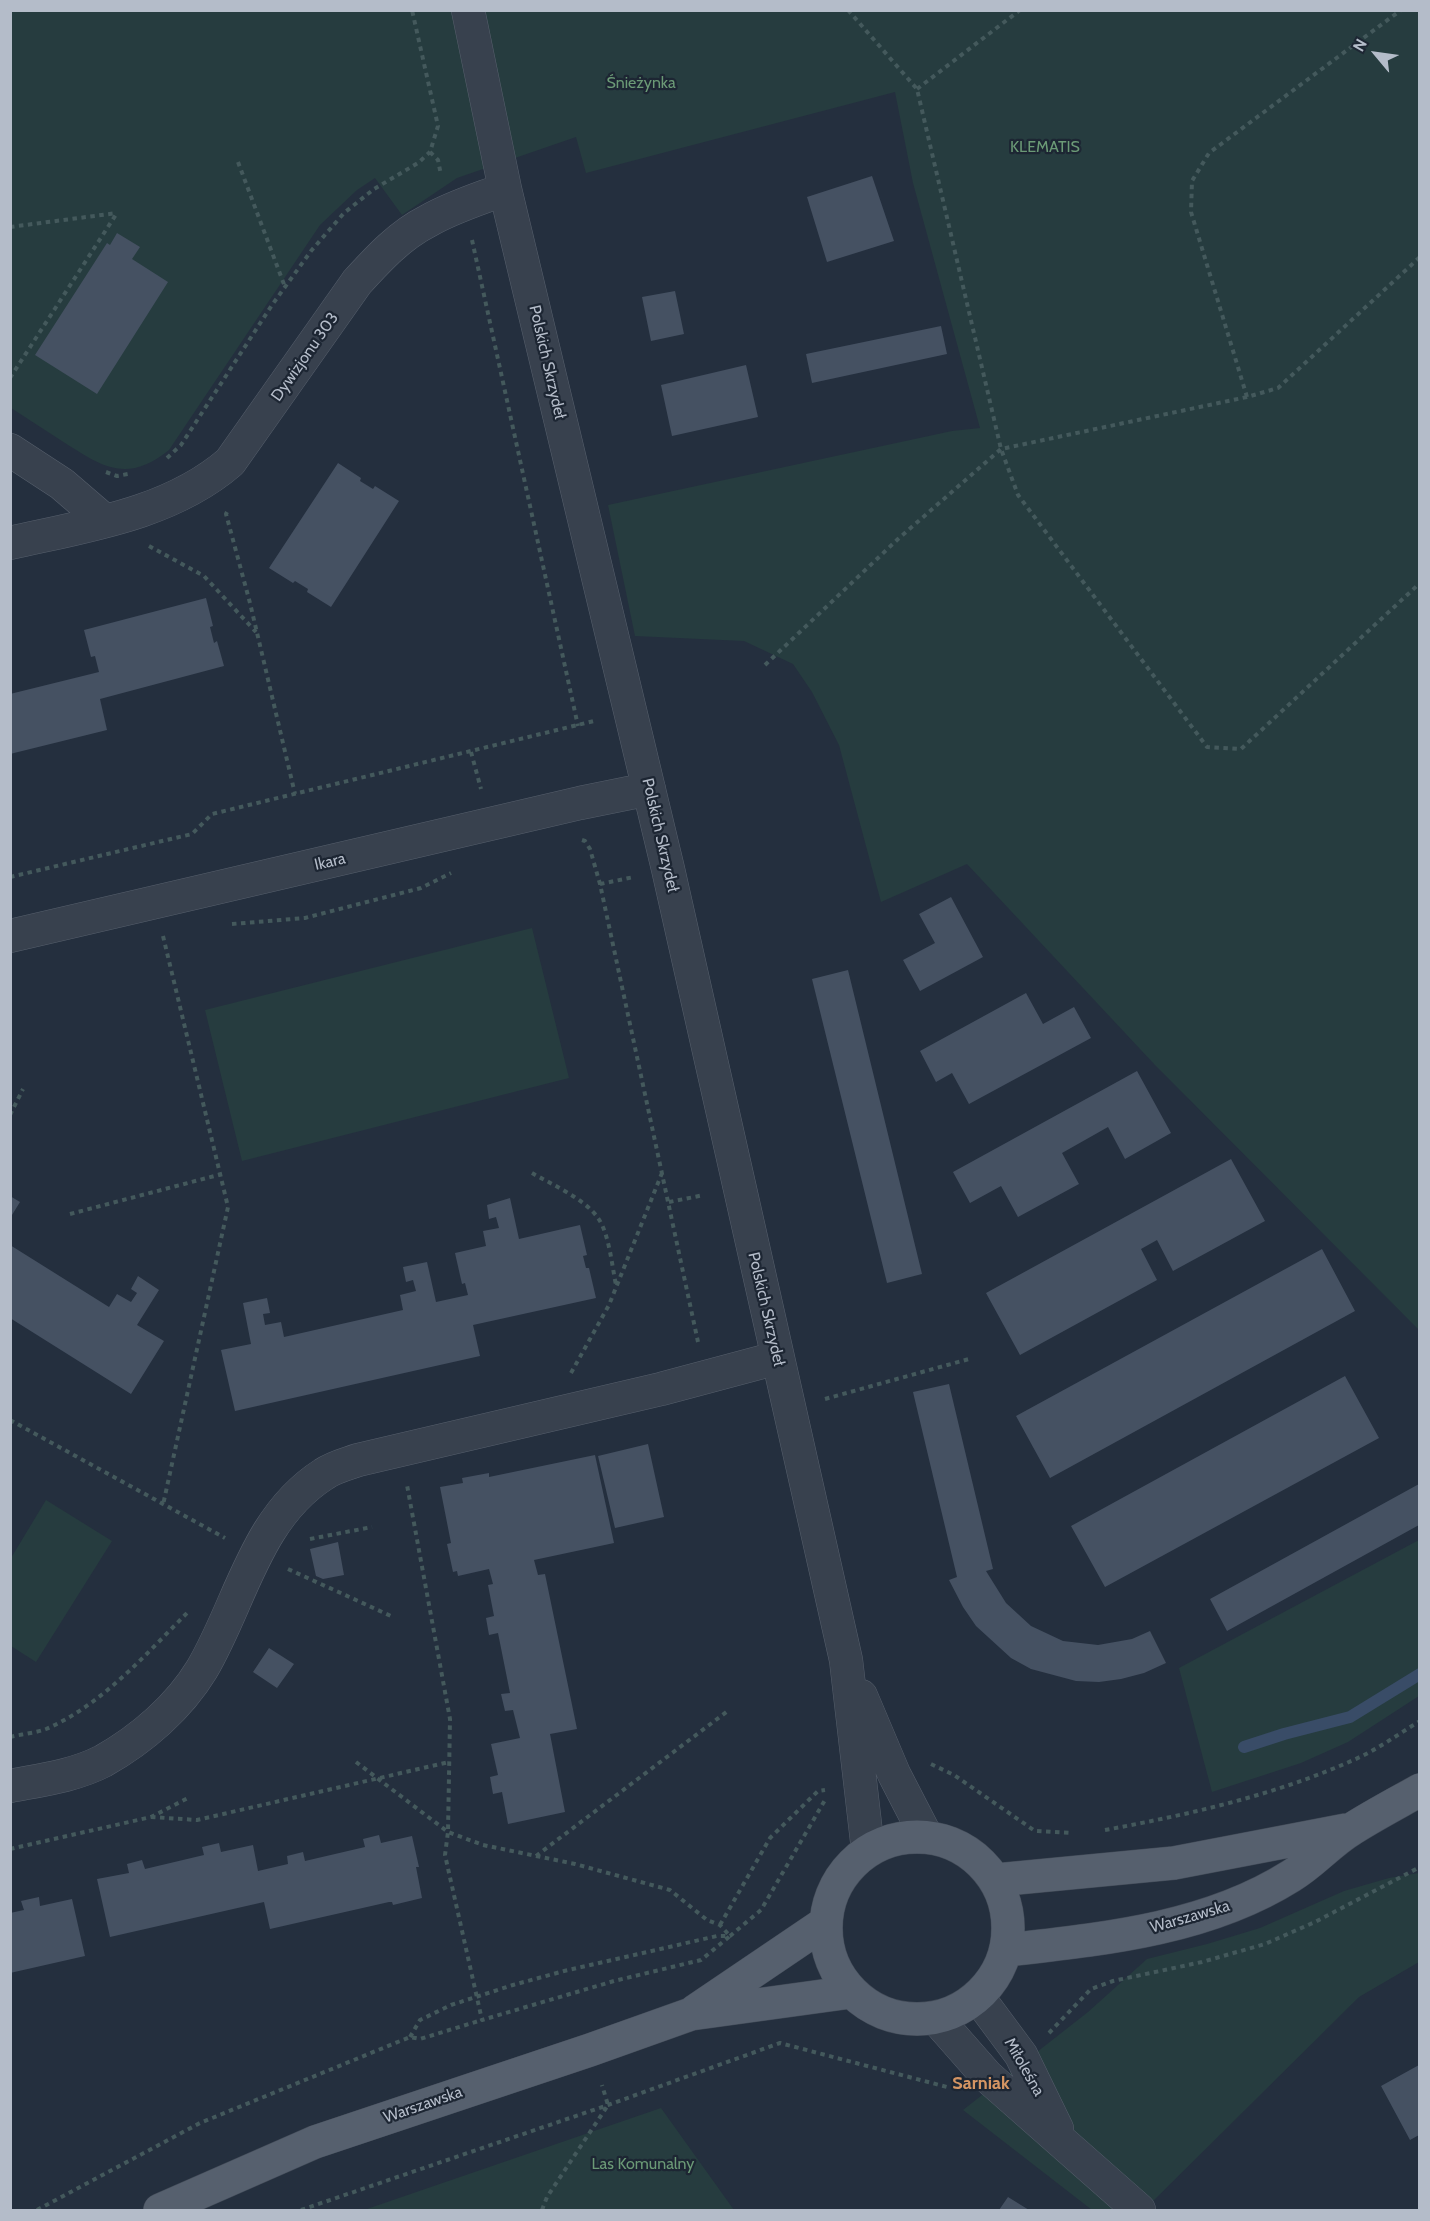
<!DOCTYPE html>
<html>
<head>
<meta charset="utf-8">
<style>
  body { margin:0 }
  #map { position:relative; width:1430px; height:2221px; overflow:hidden; background:#242f3e; font-family:Cabin,sans-serif }
  canvas { display:block }
  .frame { position:absolute; inset:0; border:12px solid #b4bcc9; pointer-events:none }
  .north { position:absolute; left:1346px; top:24px; width:60px; height:60px; -webkit-text-stroke:4px #1d2633; paint-order:stroke; rotate:299deg; font-size:16px; font-weight:700; line-height:24px; text-align:center; color:#b4bcc9 }
  .north::after { content:''; display:block; margin:auto; width:21px; height:27px; background:#b4bcc9; clip-path:polygon(50% 0,100% 100%,50% 72%,0 100%) }
</style>
</head>
<body>
<div id="map">
<canvas width="1430" height="2221"></canvas>
<div class="frame"></div>
<div class="north">N</div>
</div>
<script>
const c = document.querySelector('canvas').getContext('2d');
c.lineJoin = 'round';
function paint(path, color) { c.fillStyle = color; c.fill(path, 'evenodd'); }
function trace(path, color, width, dash) { c.strokeStyle = color; c.lineWidth = width; c.lineCap = dash ? 'butt' : 'round'; c.setLineDash(dash || []); c.stroke(path); }
function write(font, color, halo, rows, align = 'center') {
  c.font = font + ' Cabin,sans-serif'; c.lineWidth = 4.5; c.setLineDash([]); c.textBaseline = 'middle'; c.strokeStyle = halo; c.fillStyle = color; for (const [text, x, y, turn = 0] of rows) {
    c.save(); c.translate(x, y); c.rotate((+turn || 0) * Math.PI / 180); c.textAlign = isNaN(turn) ? turn : align; if (halo) c.strokeText(text, 0, 0); c.fillText(text, 0, 0); c.restore();
  }
}
paint(new Path2D(`
  M10,11h1409v1319l-264,-265 -188,-201 -86,38 -42,-157 -27,-53 -19,-28 -49,-23 -109,-5 -27,-131 344,-74 28,-3 -67,-245 -18,-91 -309,81 -10,-36 -119,41 -55,37 -27,-37 -18,12 -37,35 -151,225c-41,33 -65,18 -104,-7 -18,-12 -36,-23 -54,-35z
  M532,928l37,150 -327,83 -37,-151z
  M46,1500l66,41 -76,121 -25,-16v-88z
  M1419,1540v156l-71,46 -47,21 -89,29 -33,-124z
  M1419,1873v89l-60,35 -215,213h-52l-129,-100 125,-98 59,-53 60,-15 53,-16 84,-37 45,-13z
  M661,2108l73,102h-370z`), '#263c3f');
trace(new Path2D(`
  M1244,1747l40,-13 66,-17 70,-43`), '#394c67', 12);
paint(new Path2D(`
  M872,176l22,65 -67,21 -20,-65z
  M117,233l23,14 -8,12 36,23 -71,112 -62,-39 72,-112 3,2z
  M675,291l9,43 -33,7 -9,-44z
  M941,326l6,28 -135,29 -6,-29z
  M746,365l12,52 -86,19 -11,-51z
  M338,463l23,15 -1,3 13,8 2,-3 24,15 -68,106 -24,-15 1,-3 -13,-8 -2,2 -24,-15z
  M206,598l7,28 -3,1 4,16 3,-2 7,25 -124,33 7,31 -97,24v-60l89,-22 -4,-16 -4,1 -7,-27z
  M951,897l32,60 -63,34 -17,-31 32,-17 -16,-29z
  M848,970l74,304 -35,9 -75,-304z
  M1026,993l17,31 31,-17 17,31 -122,66 -17,-31 -16,9 -16,-31z
  M1137,1071l34,62 -46,26 -17,-32 -46,26 17,31 -61,33 -17,-31 -31,17 -17,-31z
  M1231,1159l34,62 -92,50 -16,-31 -16,9 16,31 -137,75 -34,-62z
  M10,1196l10,6 -8,13 -2,-1z
  M510,1198l9,41 61,-14 7,30 -4,1 3,12h3l7,30 -123,27 7,31 -245,55 -14,-61 30,-6 -8,-41 24,-5 3,15 -7,1 2,11 16,-3 3,15 119,-27 -3,-15 16,-4 -3,-11 -7,2 -3,-15 24,-5 9,40 32,-7 -3,-12 -3,1 -7,-31 31,-7 -3,-15 16,-3 -3,-11 -7,2 -2,-14z
  M10,1245l99,62 8,-13 14,8 6,-9 -6,-4 7,-13 21,14 -22,35 27,16 -33,53 -121,-76z
  M1322,1249l33,62 -305,167 -34,-62z
  M1345,1376l34,62 -274,149 -34,-61z
  M949,1384l44,185 -7,2 20,32 25,23 32,15 35,4 34,-6 18,-8 16,32 -22,10 -23,6 -22,3 -23,-1 -45,-12 -20,-11 -35,-32 -13,-19 -14,-27 8,-3 -44,-185z
  M648,1444l16,73 -49,11 -17,-72z
  M595,1455l19,88 -80,17 4,15 7,-1 32,155 -27,5 15,78 -57,12 -6,-32 -9,2 -3,-17 8,-2 -7,-31 29,-6 -7,-28 -8,1 -4,-17 9,-1 -12,-60 -9,2 -3,-17 8,-2 -6,-31 5,-1 -4,-15 -31,7 -1,-5 -4,1 -6,-28 4,-1 -11,-56 23,-4 -1,-5 27,-5v4z
  M1419,1484v41l-192,106 -17,-32z
  M338,1542l6,33 -21,4 -7,-3 -6,-27z
  M269,1648l25,16 -17,24 -24,-16z
  M379,1835l2,8 31,-7 7,31h-3l6,31 -29,7 -1,-3h-3l-119,27 -6,-27 -154,35 -13,-58 32,-6 -2,-9 15,-4 3,9 59,-14 -2,-8 17,-4 2,9 32,-7 5,26 30,-7 -1,-8 16,-4 2,9 60,-14 -2,-8z
  M39,1897l1,9 32,-7 13,57 -75,17v-60l14,-3 -3,-9z
  M1419,2065v70l-9,5 -29,-54z
  M1008,2197l21,13h-30z`), '#455162');
const minor = new Path2D(`
  M468,10l37,179 163,680 178,791 22,190
  M10,450l52,34 43,37
  M10,543c75,-17 160,-29 220,-81l127,-180c21,-23 43,-47 71,-61 24,-14 51,-22 77,-32
  M10,936l570,-133 69,-14
  M861,1696l33,78 32,62
  M10,1786c31,-6 64,-10 93,-25 39,-22 76,-54 99,-92 39,-66 53,-151 122,-195 10,-7 23,-10 34,-14l303,-71 116,-31
  M978,1997l43,58 36,74
  M936,2018l51,58 152,134`);
const major = new Path2D(`
  M826 1928a91 91 0 1 1 182 0a91 91 0 1 1-182 0Z
  M996,1880l178,-17 172,-33
  M1007,1950c97,-11 200,-21 284,-74 22,-13 39,-34 61,-47 22,-14 45,-26 68,-39
  M695,2011l130,-88
  M160,2210l155,-68 275,-92 101,-36 160,-22`);
trace(minor, '#565f6c', 34);
trace(major, '#414a57', 34);
trace(new Path2D(`
  M848,10l69,79 84,360 17,46 189,252 34,2 179,-166
  M917,89l103,-79
  M430,152l8,8 3,15
  M238,162l47,125
  M10,227l107,-14
  M472,240l106,486
  M10,378l107,-165
  M1247,397l-56,-185 1,-31 17,-28 192,-143
  M167,458l14,-13 91,-140 39,-54 33,-38 30,-24 44,-26 12,-11 8,-26 -26,-116
  M106,472l11,4 11,-2
  M227,512l-1,2 24,89 45,191
  M149,546l55,30 52,56
  M765,665l133,-126 103,-90 246,-52 31,-9 142,-131
  M471,752l10,37
  M582,840l3,1 5,8 10,35 98,458
  M10,877l182,-43 20,-20 382,-93
  M600,884l34,-7
  M232,924l73,-6 116,-30 30,-15
  M163,936l65,271 -65,298
  M10,1115l13,-26
  M532,1173c19,11 53,26 66,45 11,15 14,48 18,67
  M669,1202l35,-7
  M70,1214l152,-40
  M571,1373l38,-68 53,-132
  M825,1399l144,-40
  M10,1420l215,118
  M310,1539l62,-12
  M288,1569l103,47
  M10,1737c12,-3 26,-4 36,-8 56,-24 100,-75 142,-117
  M356,1762l92,70 35,13 92,19 95,26 37,30 13,5 10,11 -29,24 -87,21 -132,39 -37,-165 3,-23 2,-113 -43,-234
  M931,1764l23,11 81,56 36,2
  M151,1817l46,3 252,-58
  M1105,1830c87,-16 175,-36 255,-73 21,-10 40,-24 60,-36
  M10,1849l141,-32 39,-20
  M536,1856l193,-146
  M720,1925l50,-87 48,-47 7,-1
  M1049,2033l42,-44 22,-8 89,-19 63,-18 50,-22 105,-55
  M410,2037l10,-17 31,-15 62,-20 51,-14 153,-35h13l31,-26 64,-110
  M37,2210l163,-87 210,-86 10,2 62,-19
  M301,2210l307,-105 172,-62 167,44
  M542,2210l5,-13 61,-92 -6,-20`), '#44595c', 4, [4.5, 4.5]);
trace(minor, '#38414e', 33);
trace(major, '#56606e', 33);
write('16px', '#6b9a76', '#1d2633', [
  ["Śnieżynka",641,83],
  ["KLEMATIS",1045,147],
  ["Las Komunalny",643,2164]
]);
write('16px', '#b4bcc9', '#1d2633', [
  ["Dywizjonu 303",305,357,-55],
  ["Polskich Skrzydeł",547,362,77],
  ["Polskich Skrzydeł",660,835,77],
  ["Ikara",330,862,-13],
  ["Polskich Skrzydeł",766,1309,77],
  ["Warszawska",1190,1917,-16],
  ["Miłoleśna",1024,2067,60],
  ["Warszawska",423,2105,-19]
]);
write('bold 18px', '#d59563', '#1d2633', [
  ["Sarniak",981,2084]
]);
</script>
</body>
</html>
